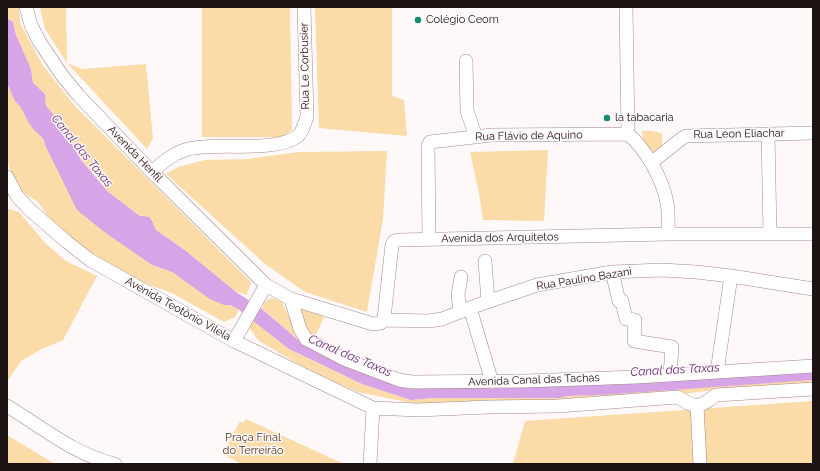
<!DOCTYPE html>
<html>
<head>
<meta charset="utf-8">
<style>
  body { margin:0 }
  #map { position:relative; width:820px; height:471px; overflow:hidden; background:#fff8f8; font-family:Raleway,sans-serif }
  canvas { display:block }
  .frame { position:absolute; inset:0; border:8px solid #1e1313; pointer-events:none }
</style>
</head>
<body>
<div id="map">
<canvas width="820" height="471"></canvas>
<div class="frame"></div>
</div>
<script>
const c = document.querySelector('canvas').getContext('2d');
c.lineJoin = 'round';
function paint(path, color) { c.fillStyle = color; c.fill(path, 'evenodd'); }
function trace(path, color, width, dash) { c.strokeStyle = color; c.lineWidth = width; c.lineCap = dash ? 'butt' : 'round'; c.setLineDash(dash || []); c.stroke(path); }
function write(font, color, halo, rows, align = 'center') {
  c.font = font + ' Raleway,sans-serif'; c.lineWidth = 3; c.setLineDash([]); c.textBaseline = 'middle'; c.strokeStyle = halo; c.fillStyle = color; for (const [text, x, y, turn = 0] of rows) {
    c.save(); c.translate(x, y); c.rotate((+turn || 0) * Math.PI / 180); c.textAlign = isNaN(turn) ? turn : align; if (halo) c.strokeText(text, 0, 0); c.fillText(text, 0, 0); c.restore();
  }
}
paint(new Path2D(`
  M7,7h12l1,16 22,41 32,41 177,177 -4,13 -11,-3 -50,-41 -30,-21 -4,-9 -12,-5 -33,-25 -26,-31 -24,-42 -11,-12 -1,-12 -12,-11 -2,-14 -15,-34 -3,-13 -6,-4z
  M40,7h26l1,56 15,6 64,-5 7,74 -6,11 -80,-86 -22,-34z
  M202,7h88l2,123 -9,7h-81z
  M315,7h77v89l12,4 3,36 -88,-8z
  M7,84l29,48c5,4 8,6 9,13l33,65 74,55 20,7 52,33h6l8,4v2l-3,6 -11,5 -52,-29 -25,-9 -24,-11 -28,-18 -40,-29 -17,-24 -22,-14 -9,-29z
  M642,131h10l10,2v12l-8,7 -11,-9z
  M548,150l-4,71 -61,-1 -4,-27 -9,-41z
  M387,151l-4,68 -16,93 -62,-20 -40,-28 -99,-90 12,-7 27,-7 42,-1 52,-7z
  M10,209l9,3 26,31 21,18 31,15 -34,64 -21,9 -21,12 -14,21v-172z
  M273,298l9,4 20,41 -40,-34c2,-7 4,-10 11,-11z
  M299,309l8,1 17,7 -10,23 -4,-6 -12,-24z
  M251,318l38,31 19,9 54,26 49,16 22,-2h127l8,-2 240,-16h5v4l-99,6 -31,4 -98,7 -157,3 -16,-1 -54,-11 -27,-12 -36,-18 -36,-21 -9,-12v-8z
  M813,401v63h-300l12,-43z
  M246,419l98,45h-102l-19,-10 17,-33 3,2z
  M7,435l48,29h-48z`), '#fbdba8');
paint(new Path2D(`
  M7,18l6,4 3,13 15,34 2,14 12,11 1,12 11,12 24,42 26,31 33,25 9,1 3,4 4,9 30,21 50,41 26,17 35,30 12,8 115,41 68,-1 321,-16v9l-212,15 -33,1 -8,2h-127l-22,2 -49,-16 -54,-26 -19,-9 -51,-40 -8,-4h-6l-14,-6 -38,-27 -20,-7 -49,-34 -26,-21 -32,-65c-1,-8 -4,-8 -9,-13 -6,-5 -12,-19 -16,-26 -8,-6 -8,-15 -13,-22z`), '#d6a4e7');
const minor = new Path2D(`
  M26,7l5,18 8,16 22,33 17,21 74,77 114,113 25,14 82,25 8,-1 3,-5 8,-73 2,-4 5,-1 269,-6h145
  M626,7l2,127c18,15 35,46 39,69 2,10 1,21 1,31
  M466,61l1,50 9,26
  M768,134l2,99
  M651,163l30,-24 5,-3 127,-3
  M152,172c10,-9 20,-18 33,-22 29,-9 89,4 113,-14 5,-5 7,-13 9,-20l-3,-109
  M7,177l10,19 13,14 37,32 23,18 144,81 139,67 45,2 71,-3 69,-1 120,-9c18,12 21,11 38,-2l97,-6
  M429,240l-1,-94 2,-4 62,-7 136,-1
  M485,261l3,41
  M612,272l7,29h3l4,18 9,1 -1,21 38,6 -2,28
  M291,299l9,30 6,10 38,20 55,21 13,2 112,-1 113,-4 176,-11
  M470,308l22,74
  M460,312l-2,-17 3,-18
  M383,320l46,1 13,-2 33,-13 62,-21 75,-13 50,-2 34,2 35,4 82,13
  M234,341l32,-56
  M717,372l14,-96
  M697,405l3,59
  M7,406c35,21 68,49 108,58
  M370,464l3,-56`);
trace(minor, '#a68888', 14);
trace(minor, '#fff', 13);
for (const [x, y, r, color] of [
  [418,20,4,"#168d71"],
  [607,118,4,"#168d71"]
]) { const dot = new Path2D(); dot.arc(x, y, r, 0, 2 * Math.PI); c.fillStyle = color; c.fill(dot); trace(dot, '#fff8f8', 1.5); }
write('11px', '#1e1313', '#fff8f8', [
  ["Colégio Ceom",426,20],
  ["la tabacaria",615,118]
], 'left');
write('11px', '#1e1313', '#fff8f8', [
  ["Rua Le Corbusier",305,66,-91],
  ["Rua Leon Eliachar",739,134,-1],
  ["Rua Flávio de Aquino",529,136,-1],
  ["Avenida Henfil",135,154,46],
  ["Avenida dos Arquitetos",500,238,-1],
  ["Rua Paulino Bazani",584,279,-9],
  ["Avenida Teotônio Vilela",178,309,29],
  ["Avenida Canal das Tachas",534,380,-2]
]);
write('11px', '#4c3918', '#fff8f8', [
  ["Praça Final",253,438],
  ["do Terreirão",253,451]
]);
write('italic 12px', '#672b7a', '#fff8f8', [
  ["Canal das Taxas",82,151,51],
  ["Canal das Taxas",350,356,23],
  ["Canal das Taxas",675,370,-3]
]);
</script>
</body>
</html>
